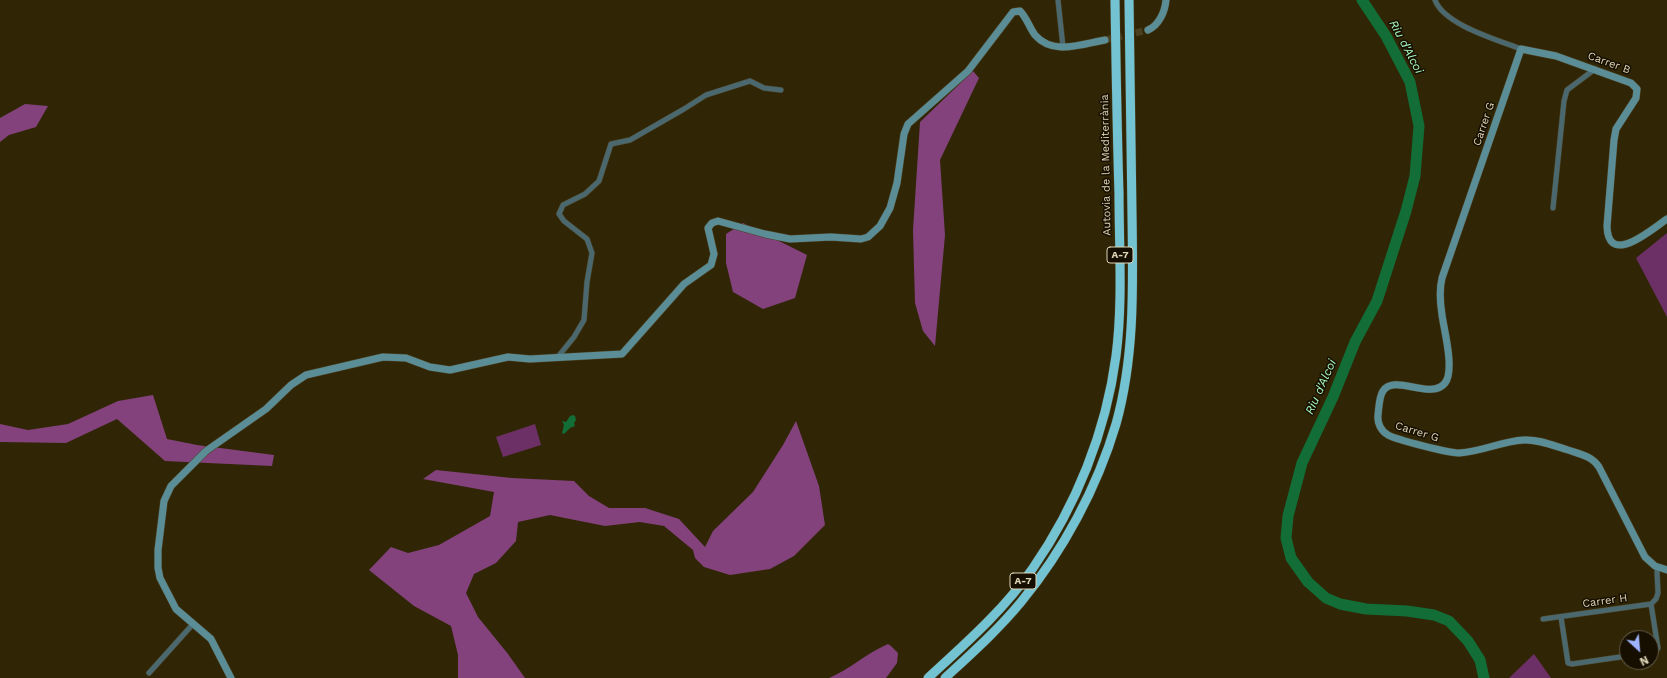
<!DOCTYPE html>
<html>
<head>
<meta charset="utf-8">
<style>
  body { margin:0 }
  #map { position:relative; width:1667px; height:678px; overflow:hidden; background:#302606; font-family:"Work Sans",sans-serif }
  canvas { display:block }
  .north { position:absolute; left:1619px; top:630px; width:40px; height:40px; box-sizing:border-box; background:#160f00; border:1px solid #665e49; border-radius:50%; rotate:154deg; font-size:11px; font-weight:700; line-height:16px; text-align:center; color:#ded4b6 }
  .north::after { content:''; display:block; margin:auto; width:14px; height:18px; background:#9eb3fd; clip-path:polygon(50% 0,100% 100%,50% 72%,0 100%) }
</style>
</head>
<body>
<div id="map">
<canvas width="1667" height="678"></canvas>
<div class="north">N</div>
</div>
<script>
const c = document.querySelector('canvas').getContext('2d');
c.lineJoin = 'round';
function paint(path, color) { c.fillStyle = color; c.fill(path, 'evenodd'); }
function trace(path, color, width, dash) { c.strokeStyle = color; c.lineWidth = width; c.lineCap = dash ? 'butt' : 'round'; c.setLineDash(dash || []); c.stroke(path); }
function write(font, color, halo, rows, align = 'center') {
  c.font = font + ' "Work Sans",sans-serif'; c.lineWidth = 3; c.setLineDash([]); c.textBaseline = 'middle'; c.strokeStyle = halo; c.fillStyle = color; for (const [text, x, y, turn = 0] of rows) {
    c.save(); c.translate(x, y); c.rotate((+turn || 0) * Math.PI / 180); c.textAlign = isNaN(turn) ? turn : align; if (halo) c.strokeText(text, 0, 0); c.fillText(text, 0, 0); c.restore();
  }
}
paint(new Path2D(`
  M1667,233v84l-31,-59z
  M535,424l6,21 -38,12 -7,-20z
  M1534,654l17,24h-42z`), '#6c2f66');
paint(new Path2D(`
  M973,71l6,7 -39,82 5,75 -10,111 -12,-15 -8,-28 -2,-73 7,-108z
  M25,104l23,2 -12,21 -27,8 -9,7v-24z
  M743,223l64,32 -12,43 -32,11 -30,-17 -7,-29v-29z
  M153,395l14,44 30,6 77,10 -2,11 -107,-5 -48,-42 -51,24 -66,-1v-18l28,6 40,-6 50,-23z
  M796,421l23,65 6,39 -31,31 -24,13 -40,6 -26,-8 -9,-9 -2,-8 -29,-24 -24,-4 -35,4 -55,-11 -32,7 -2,19 -20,22 -22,11 -8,19 12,24 30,37 17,24h-67v-23l-7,-29 -37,-20 -45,-36 22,-23 17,6 31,-8 51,-29 4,-24 -71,-13 13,-9 76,8 62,3 15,15 20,12h36l34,11 26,28 8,-16 40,-39 30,-47z
  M888,644l3,2 7,7 -1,10 -11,15h-57c21,-9 38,-25 59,-34z`), '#83427c');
paint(new Path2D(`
  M573,415l2,1 1,4 -2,3 1,3 -5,2 -6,6 -2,-1 2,-8 -2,-4 4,1 4,-6z`), '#126d37');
trace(new Path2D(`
  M1362,0l24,36 24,46 9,44 -4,50 -9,35 -29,90 -22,41 -22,55 -31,66 -14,53 -2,22 5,20 17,24 18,16 14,6 26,5 41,2 27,4 15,6 19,20 12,19 4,18`), '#126d37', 11);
trace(new Path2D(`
  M1105,40l43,-10`), '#4a4020', 7, [7, 3.5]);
const street = new Path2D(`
  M1058,0l5,47
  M1435,0c9,25 63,40 86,49
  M1553,208l11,-107 3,-11 28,-21
  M557,358l17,-21 10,-17 3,-38 5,-29 -5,-14 -23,-18 -5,-7 4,-9 22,-11 14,-13 12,-37 19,-4 54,-31 22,-14 44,-14 14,7 17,2
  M1561,617l7,46 4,1 55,-8
  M1543,619l108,-15
  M1651,652h4l3,-4 -7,-44 5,-5 2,-6 -1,-22 2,-3
  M149,673l44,-49`);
const secondary = new Path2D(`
  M1148,30c11,-5 17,-18 18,-30
  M1667,219c-15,10 -59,49 -60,7l7,-86 2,-11 20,-31 1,-9 -6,-6 -75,-27 -35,-7 -79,229c-3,12 -2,24 0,37 2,15 13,55 3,68 -14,18 -51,-10 -62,8 -4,6 -4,16 -5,24 -1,8 3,16 10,20 9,5 61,18 71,18 22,-1 43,-12 65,-13 15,-1 30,6 44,10 12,4 24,6 31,17l46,90 10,9 12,4
  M231,678l-20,-39 -35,-30 -16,-31 -2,-10v-18l6,-49 7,-15 35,-35 60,-42 25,-24 15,-10 77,-18 23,1 24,9 20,3 58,-13 22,2 92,-5 62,-70 27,-19 3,-11 -6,-26 4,-5 6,-2 47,13 25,5 41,-2 30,2 7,-2 12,-11 10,-18 7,-25 7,-49 4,-10 60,-53 45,-59 7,-1c7,7 9,16 15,24 18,21 47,9 70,5`);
const highway = new Path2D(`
  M928,678c37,-34 76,-68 105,-110 43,-62 73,-136 83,-212 7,-54 3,-109 3,-163 -2,-64 -3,-129 -4,-193
  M945,678c26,-24 53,-48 76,-76 42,-51 76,-114 95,-178 19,-68 17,-139 16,-210 -1,-71 -2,-143 -3,-214`);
trace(street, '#4c4222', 6);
trace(secondary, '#4c4222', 8);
trace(highway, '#4c4222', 10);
trace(street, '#4a686e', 5);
trace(secondary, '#5b8d97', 7);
trace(highway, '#73c3d2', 9);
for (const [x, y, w] of [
  [1120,255,26],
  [1023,581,26]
]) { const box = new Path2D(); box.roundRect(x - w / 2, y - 8, w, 16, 3); c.fillStyle = '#160f00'; c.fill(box); trace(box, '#ded4b6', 1); }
write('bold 10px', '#ded4b6', null, [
  ["A-7",1120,255],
  ["A-7",1023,581]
]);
write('11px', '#ded4b6', '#160f00', [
  ["Carrer B",1609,63,20],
  ["Carrer G",1484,124,-71],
  ["Autovia de la Mediterrània",1106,165,-91],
  ["Carrer G",1417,432,17],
  ["Carrer H",1605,601,-8]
]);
write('italic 12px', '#a8fbbd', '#160f00', [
  ["Riu d'Alcoi",1406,47,62],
  ["Riu d'Alcoi",1321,387,-66]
]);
</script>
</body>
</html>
